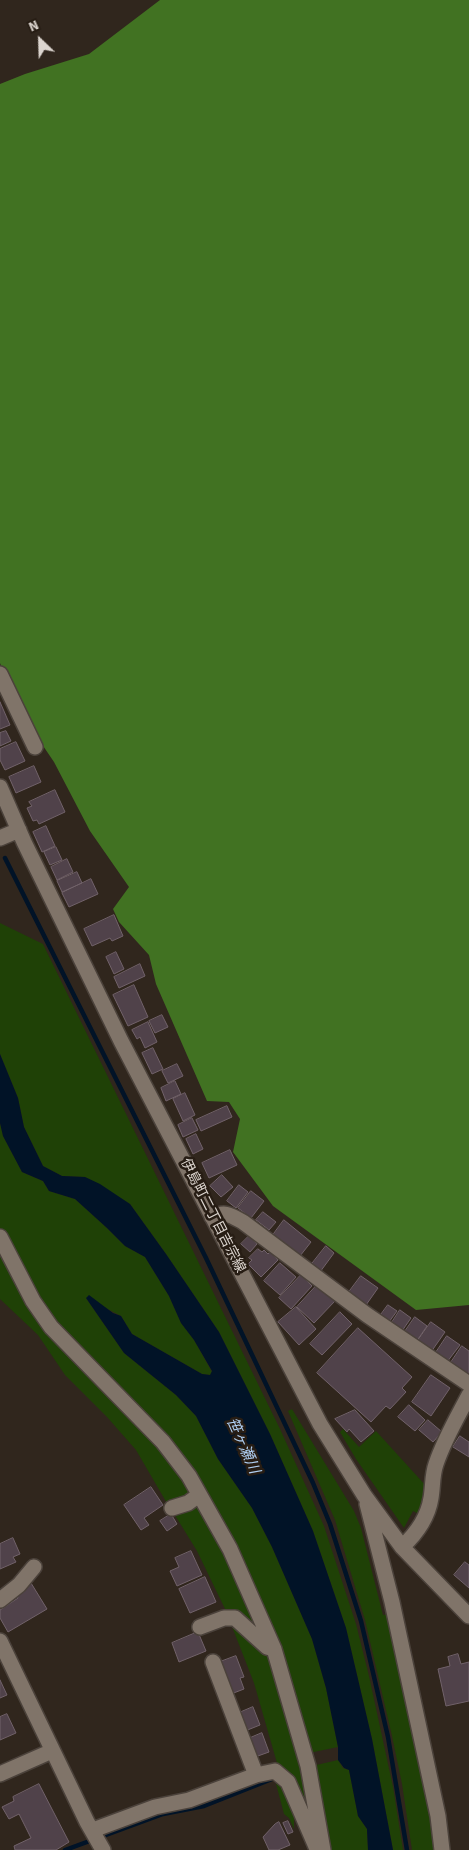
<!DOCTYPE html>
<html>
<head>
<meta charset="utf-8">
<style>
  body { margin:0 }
  #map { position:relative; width:469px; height:1850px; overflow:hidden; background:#30261d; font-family:"Source Sans 3",sans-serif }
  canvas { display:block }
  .north { position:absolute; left:15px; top:15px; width:50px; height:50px; -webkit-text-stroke:4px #271d14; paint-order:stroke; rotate:336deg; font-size:14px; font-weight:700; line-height:20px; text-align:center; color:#dcd5cf }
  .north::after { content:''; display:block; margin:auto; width:18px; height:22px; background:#dcd5cf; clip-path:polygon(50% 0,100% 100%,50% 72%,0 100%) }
</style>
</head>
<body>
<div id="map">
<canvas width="469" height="1850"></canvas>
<div class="north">N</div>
</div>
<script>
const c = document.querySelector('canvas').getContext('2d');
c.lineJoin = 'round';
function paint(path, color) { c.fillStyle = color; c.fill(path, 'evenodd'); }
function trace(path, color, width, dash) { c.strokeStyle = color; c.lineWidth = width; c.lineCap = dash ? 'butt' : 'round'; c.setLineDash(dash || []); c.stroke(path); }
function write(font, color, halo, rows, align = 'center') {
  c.font = font + ' "Source Sans 3","Noto Sans JP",sans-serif'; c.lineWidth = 5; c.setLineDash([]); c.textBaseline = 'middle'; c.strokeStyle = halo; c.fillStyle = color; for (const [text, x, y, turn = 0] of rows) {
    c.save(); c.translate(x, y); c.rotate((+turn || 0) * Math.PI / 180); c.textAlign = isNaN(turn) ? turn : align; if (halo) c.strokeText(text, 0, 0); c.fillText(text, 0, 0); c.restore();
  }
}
paint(new Path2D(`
  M0,923l43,21 237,485 44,97 32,98 13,52 24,111 10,63h-10l-21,-111 -26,-111 -33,-97 -43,-97 -51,-102 -53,-78 -36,-50 -45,-27 -23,-1 -19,-10 -19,-39 -6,-29 -18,-44z
  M0,1123l3,13 19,36 21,9 6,10 26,8 32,29 18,18 20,11 24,39 12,27 13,17 18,32 -2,3 -8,-1 -70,-40 -11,-18 -35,-18 38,55 52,42 20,21 22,43 34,49 20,39 40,92 14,49 12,59 -29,6 -117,-279 -138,-149 -54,-96z
  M0,1245l29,58 131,141 35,50 -27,11 -32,-55 -29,-33 -42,-42 -27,-40 -38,-36z
  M292,1409l62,102 7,17 22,87 6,-1 27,116 21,120h-25l-10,-66 -10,-48 -27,-116 -30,-100 -47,-109z
  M343,1429l16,18 17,-16 51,56 -3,18 -5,9 -6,-3 -9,17 -48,-69 -16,-27z
  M199,1501l67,141 -39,-29 -30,-62 -24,-39z
  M231,1624l37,28 36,114 13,79 -29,-73 -11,-9 -23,-80z
  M338,1760l5,8 6,2 9,46 9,13 1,21h-41l-15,-84z
  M278,1778l16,28v23l-5,-11 -5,-4 -9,-34z`), '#1f4106');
paint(new Path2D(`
  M160,0h309v1305l-53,5 -143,-104 -40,-54 7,-33 -11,-17 -22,-1 -51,-117 -7,-29 -30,-33 -6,-13 16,-22 -39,-56 -36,-69 -21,-31 -21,-37 -12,-31v-579l25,-10 64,-20z`), '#417222');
paint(new Path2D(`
  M0,1054l18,44 6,29 19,39 19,10 23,1 15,7 30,20 36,50 53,78 51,102 43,97 33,97 26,111 21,111h-25l-1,-21 -9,-13 -9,-46 -5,-2 -6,-8v-13l-12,-59 -14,-49 -40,-92 -20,-39 -34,-49 -22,-43 -20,-21 -52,-42 -38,-55 3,-3 24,18 8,3 11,18 70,40 8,1 2,-4 -18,-31 -13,-17 -12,-27 -24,-39 -20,-11 -18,-18 -32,-29 -26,-8 -6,-10 -21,-9 -19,-36 -3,-13z`), '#011327');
trace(new Path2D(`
  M5,858l201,400 107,225 17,41 31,97 27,116 19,113
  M65,1850l98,-36 41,-8 68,-27`), '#011327', 4.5);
const building = new Path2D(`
  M0,702l10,23 -10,4z
  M6,731l5,10 -11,5v-13z
  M16,742l9,19 -20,9 -5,-10v-11z
  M34,766l7,16 -25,11 -7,-16z
  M55,790l10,22 -26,12 -2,-4 -4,1 -6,-13 5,-2 -3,-4z
  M46,826l9,20 -13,6 -9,-20z
  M56,847l6,13 -12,5 -6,-13z
  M67,859l6,13 -16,8 -6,-13z
  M77,872l5,11 -20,9 -5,-11z
  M91,879l7,15 -29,13 -7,-14z
  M114,915l9,21 -11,5 -2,-3 -18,8 -8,-17z
  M116,952l8,17 -10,5 -8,-17z
  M140,964l5,12 -26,12 -5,-11z
  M134,985l14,32 -20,9 -15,-31z
  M162,1015l6,12 -13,6 -6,-12z
  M148,1022l9,20 -12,6 -5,-11 -3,2 -5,-9z
  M153,1048l10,21 -11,5 -10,-21z
  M177,1064l6,12 -15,7 -6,-12z
  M175,1081l6,13 -15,7 -5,-13z
  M185,1093l10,22 -12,6 -10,-22z
  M227,1106l5,11 -31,14 -5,-11z
  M192,1118l6,12 -15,7 -5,-12z
  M196,1134l7,15 -10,5 -7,-15z
  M230,1150l7,15 -28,13 -7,-15z
  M222,1175l11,12 -12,10 -11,-11z
  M239,1185l9,7 -12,16 -9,-7z
  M251,1191l13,10 -13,17 -13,-10z
  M263,1212l13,10 -7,8 -13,-10z
  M284,1220l27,22 -11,14 -27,-21z
  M249,1236l8,8 -7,8 -9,-8z
  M326,1246l8,7 -14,19 -9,-7z
  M258,1249l4,3 2,-2 4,4 2,-2 8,8 -17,17 -13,-13 4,-4 -3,-2z
  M280,1263l16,14 -16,18 -16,-14z
  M301,1275l11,11 -21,23 -12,-11z
  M361,1276l17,12 -12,17 -17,-13z
  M317,1285l18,16 -21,22 -17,-16z
  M388,1305l9,6 -8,11 -9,-6z
  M296,1307l20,22 -17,16 -21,-23z
  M400,1310l11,8 -9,13 -11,-7z
  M340,1312l12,12 -30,31 -12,-11z
  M415,1317l12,9 -11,16 -12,-9z
  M431,1322l14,10 -14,20 -14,-10z
  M358,1328l54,49 -10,11 4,4 -16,17 -4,-3 -15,16 -54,-49z
  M447,1336l13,9 -13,17 -12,-8z
  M462,1346l7,5v22l-2,3 -17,-12z
  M431,1375l19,13 -19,28 -19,-14z
  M409,1405l16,15 -10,11 -17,-14z
  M355,1410l19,21 -13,11 -12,-13 -2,3 -12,-13z
  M428,1420l14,12 -9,10 -14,-12z
  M460,1436l9,6v15l-16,-10z
  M151,1487l12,18 -19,13 5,7 -8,5 -17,-25z
  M171,1514l6,10 -10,7 -7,-10z
  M13,1538l7,16 -7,3 3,5 -16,7v-25z
  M191,1551l11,24 -25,11 -7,-15 9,-4 -4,-9z
  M465,1562l4,3v23l-15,-13z
  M205,1577l11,25 -26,11 -11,-24z
  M31,1583l16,26 -39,23 -8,-14v-8l18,-12 -2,-4z
  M198,1632l8,19 -27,11 -7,-19z
  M458,1654l3,10 8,-2v39l-23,5 -8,-37 12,-3 -2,-9z
  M236,1656l8,21 -4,1 4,11 -13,5 -11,-32z
  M0,1680l7,15 -7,3z
  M253,1707l7,18 -15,6 -6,-18z
  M7,1714l9,19 -16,7v-23z
  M262,1733l7,19 -14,5 -7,-18z
  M39,1784l30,58 -13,8h-41l-1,-4 17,-8 -12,-24 -10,5 -7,-12 12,-6 -1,-4z
  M288,1821l5,11 -5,2 -5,-11z
  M279,1822l11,23 -12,5h-9l-6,-13 12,-13z`);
paint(building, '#50424a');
trace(building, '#71626a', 1);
const minor = new Path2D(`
  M0,674l35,73
  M0,787l24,55 97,199 199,383 44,71 38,52 67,69
  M0,838l19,-8
  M212,1217c14,-6 18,-2 31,5l124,93 102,69
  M0,1237l33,64 18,26 112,115 26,34 41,73 44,100 34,117 15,84
  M367,1504l25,98 46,214 4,34
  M172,1508l16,-5 11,-8
  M402,1547c14,-13 26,-30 29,-49 2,-11 1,-23 5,-34 8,-24 21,-46 33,-69
  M0,1600l19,-15 15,-18
  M200,1627l24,-9h11l32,29 7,2
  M0,1641l87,181 16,28
  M213,1662l43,113
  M0,1774l52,-23
  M93,1830l62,-23 34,-7 67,-25 19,-4 13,11 29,67`);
trace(minor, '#4b423b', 18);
trace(minor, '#807469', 15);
write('14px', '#dcd5cf', '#271d14', [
  ["伊島町二丁目吉宗線",212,1216,63]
]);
write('italic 15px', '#b0d0f4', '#271d14', [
  ["笹ヶ瀬川",242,1446,66]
]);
</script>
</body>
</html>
